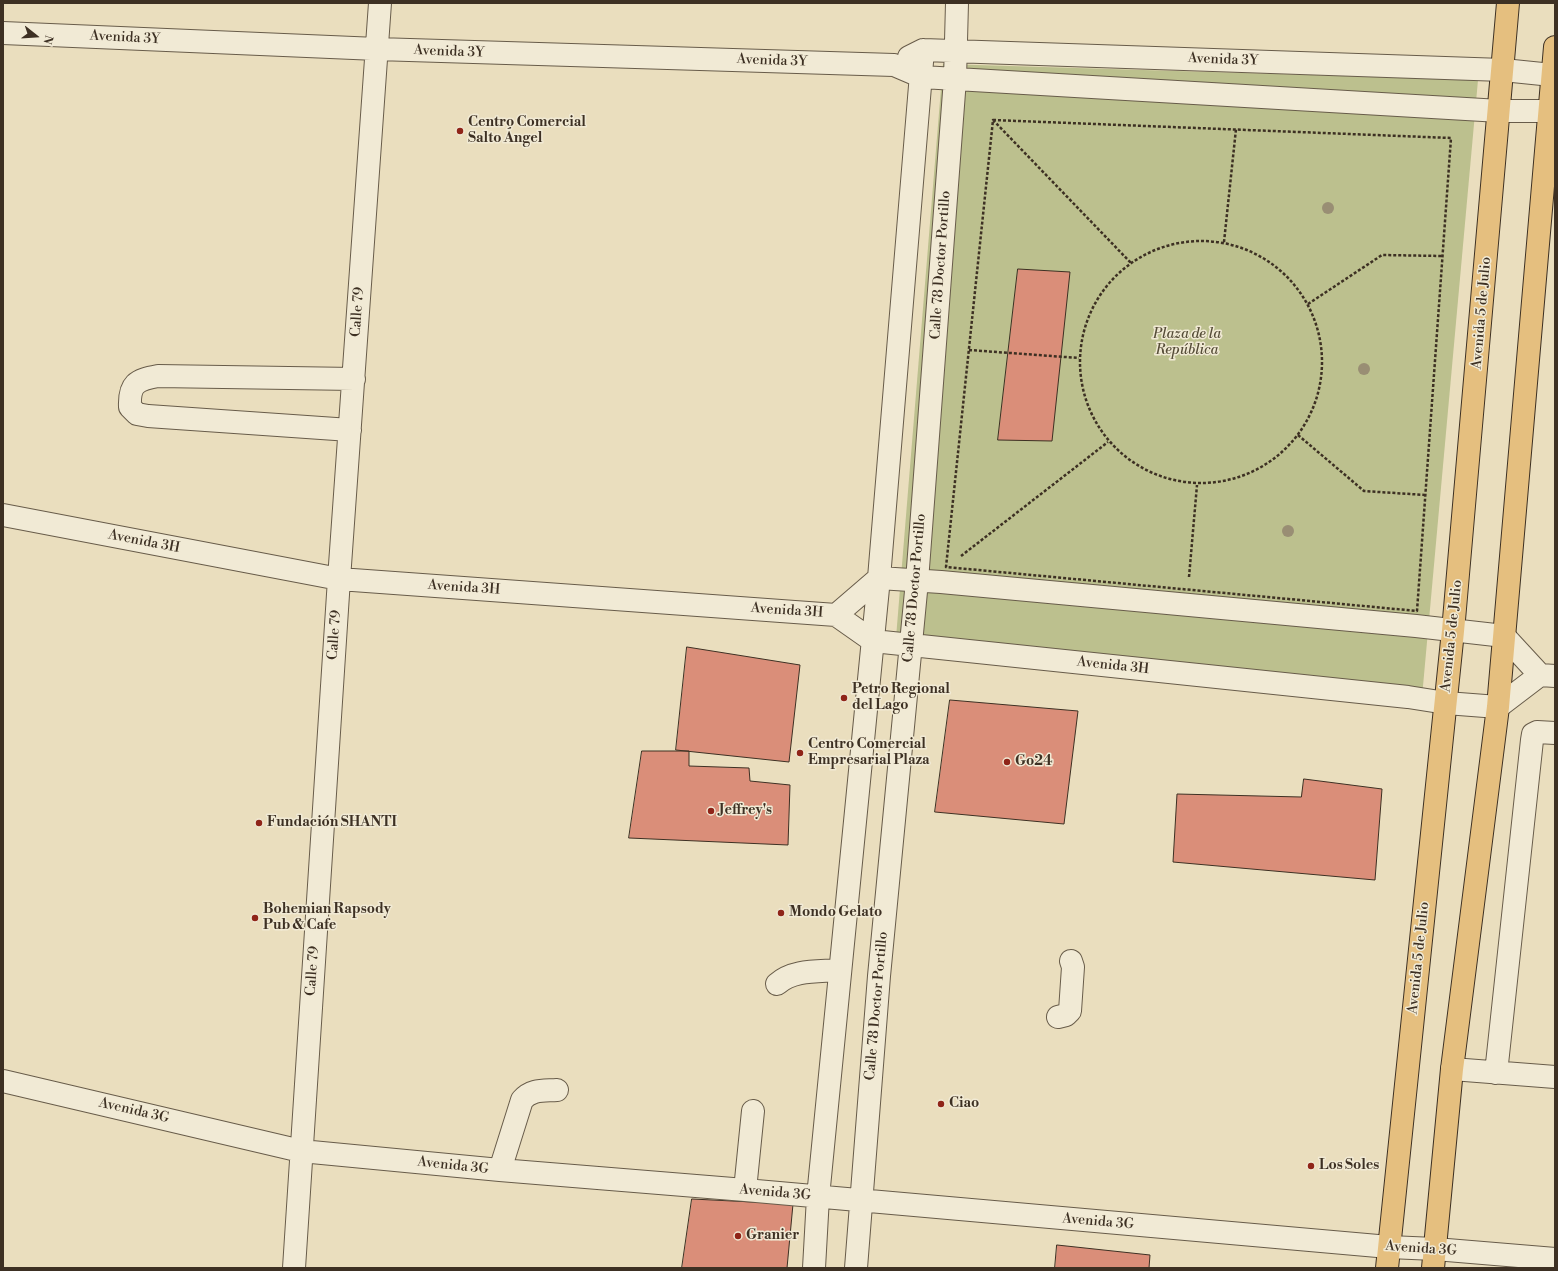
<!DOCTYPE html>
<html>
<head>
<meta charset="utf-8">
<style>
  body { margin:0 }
  #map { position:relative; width:1558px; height:1271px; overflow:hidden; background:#eadebe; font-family:"Libre Bodoni",serif }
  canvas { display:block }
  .frame { position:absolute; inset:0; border:4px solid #3d3023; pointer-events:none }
  .north { position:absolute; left:16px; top:16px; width:40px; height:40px; -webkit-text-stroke:3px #f1ead5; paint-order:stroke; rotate:107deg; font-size:11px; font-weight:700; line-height:16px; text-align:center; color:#3d3023 }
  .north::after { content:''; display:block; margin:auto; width:14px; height:18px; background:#3d3023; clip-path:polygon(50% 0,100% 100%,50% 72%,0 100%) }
</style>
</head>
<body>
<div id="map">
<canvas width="1558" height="1271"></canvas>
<div class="frame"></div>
<div class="north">N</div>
</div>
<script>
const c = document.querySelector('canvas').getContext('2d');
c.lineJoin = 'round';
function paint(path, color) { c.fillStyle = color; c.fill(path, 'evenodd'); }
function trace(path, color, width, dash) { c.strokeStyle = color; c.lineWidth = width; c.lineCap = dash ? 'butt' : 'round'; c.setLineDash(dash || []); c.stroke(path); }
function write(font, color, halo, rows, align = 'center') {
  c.font = font + ' "Libre Bodoni",serif'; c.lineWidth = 3; c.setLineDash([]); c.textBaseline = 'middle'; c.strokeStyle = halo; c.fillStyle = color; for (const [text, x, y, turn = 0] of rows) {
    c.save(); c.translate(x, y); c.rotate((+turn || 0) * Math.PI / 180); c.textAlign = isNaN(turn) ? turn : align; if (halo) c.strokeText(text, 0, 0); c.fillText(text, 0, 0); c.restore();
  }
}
paint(new Path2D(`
  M943,64l535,16 -57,628 -526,-58z`), '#bcc08e');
const building = new Path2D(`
  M1018,269l52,3 -18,169 -54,-1z
  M687,647l113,18 -11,97 -113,-12z
  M950,700l128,11 -14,113 -129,-12z
  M642,751h47v15l60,2 1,13 40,4 -2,60 -159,-7z
  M1304,779l78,10 -7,91 -202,-18 4,-68 124,3z
  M692,1199l101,5 -6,64h-105z
  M1057,1245l93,10 -1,13h-94z`);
paint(building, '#da8e79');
trace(building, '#3d3023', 1);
const minor = new Path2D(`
  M3,33l374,16 517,16 28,12 578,34h49l6,-3
  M909,57l14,-7 580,20 49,5 3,2
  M350,430l-202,-14 -11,-2 -7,-7c-1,-23 6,-27 28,-31l196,3
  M3,515l336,64 497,36 37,26 535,56 38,6 52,4 42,-32 15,1
  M836,615l43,-37 62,4 475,44 88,10 36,39
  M777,984c17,-15 42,-12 63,-14
  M1058,1017l8,-2 4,-4 3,-44 -2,-6
  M1452,1069l103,8
  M1496,1073l36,-333 1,-6 4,-2 18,1
  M3,1081l298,70 199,19 245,20 644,57 46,2 120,10
  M500,1170l22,-70c10,-11 21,-9 35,-10
  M745,1190l8,-79
  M294,1268l45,-689 41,-576
  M814,1268l4,-71 61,-619 44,-528
  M856,1268l23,-292 38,-395 38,-502 2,-76`);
const major = new Path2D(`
  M1387,1268l66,-637 55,-628
  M1433,1268l19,-199 46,-362 57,-660`);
trace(minor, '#685c4a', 24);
trace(major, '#3d3023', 24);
trace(new Path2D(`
  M993,120l458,18 -34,473 -471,-44z
  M993,120l138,143
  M1080 362a121 121 0 1 1 242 0a121 121 0 1 1-242 0Z
  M1224,242l12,-113
  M1308,304l74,-49 60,1
  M969,350l110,8
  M1298,435l66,56 61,4
  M961,556l147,-114
  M1189,577l8,-92`), '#3d3023', 2.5, [3, 2]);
trace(minor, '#f1ead5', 22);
trace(major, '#e5bf7f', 22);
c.fillStyle = '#998e74';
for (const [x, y] of [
  [1328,208],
  [1364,369],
  [1288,531]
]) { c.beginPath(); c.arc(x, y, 6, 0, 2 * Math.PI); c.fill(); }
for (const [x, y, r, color] of [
  [460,131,4,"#8f2418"],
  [844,698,4,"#8f2418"],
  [800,753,4,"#8f2418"],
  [1007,762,4,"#8f2418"],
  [711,811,4,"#8f2418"],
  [259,823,4,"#8f2418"],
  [781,913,4,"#8f2418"],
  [255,918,4,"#8f2418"],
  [941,1104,4,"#8f2418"],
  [1311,1166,4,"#8f2418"],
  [738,1236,4,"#8f2418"]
]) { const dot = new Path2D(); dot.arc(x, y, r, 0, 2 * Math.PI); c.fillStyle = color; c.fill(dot); trace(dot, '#f1ead5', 1.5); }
write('14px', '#3d3023', '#f1ead5', [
  ["Avenida 3Y",125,38,3],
  ["Avenida 3Y",449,52,2],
  ["Avenida 3Y",1223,60,2],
  ["Avenida 3Y",772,61,2],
  ["Calle 78 Doctor Portillo",941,265,-86],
  ["Calle 79",358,312,-86],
  ["Avenida 5 de Julio",1482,313,-85],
  ["Avenida 3H",144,542,11],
  ["Avenida 3H",464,588,4],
  ["Calle 78 Doctor Portillo",915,588,-85],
  ["Avenida 3H",787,611,4],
  ["Calle 79",335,635,-86],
  ["Avenida 5 de Julio",1452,636,-84],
  ["Avenida 3H",1113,666,6],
  ["Avenida 5 de Julio",1419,958,-84],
  ["Calle 79",313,971,-86],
  ["Calle 78 Doctor Portillo",877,1006,-85],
  ["Avenida 3G",134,1111,13],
  ["Avenida 3G",453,1166,6],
  ["Avenida 3G",775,1193,5],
  ["Avenida 3G",1098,1222,5],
  ["Avenida 3G",1421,1249,4]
]);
write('bold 14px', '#3d3023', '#f1ead5', [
  ["Centro Comercial",468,123],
  ["Salto Ángel",468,139],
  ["Petro Regional",852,690],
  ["del Lago",852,706],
  ["Centro Comercial",808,745],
  ["Empresarial Plaza",808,761],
  ["Go24",1015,762],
  ["Jeffrey's",719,811],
  ["Fundación SHANTI",267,823],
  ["Bohemian Rapsody",263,910],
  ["Pub & Cafe",263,926],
  ["Mondo Gelato",789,913],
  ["Ciao",949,1104],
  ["Los Soles",1319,1166],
  ["Granier",746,1236]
], 'left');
write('italic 14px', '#564d38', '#f1ead5', [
  ["Plaza de la",1187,335],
  ["República",1187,351]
]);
</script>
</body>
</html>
